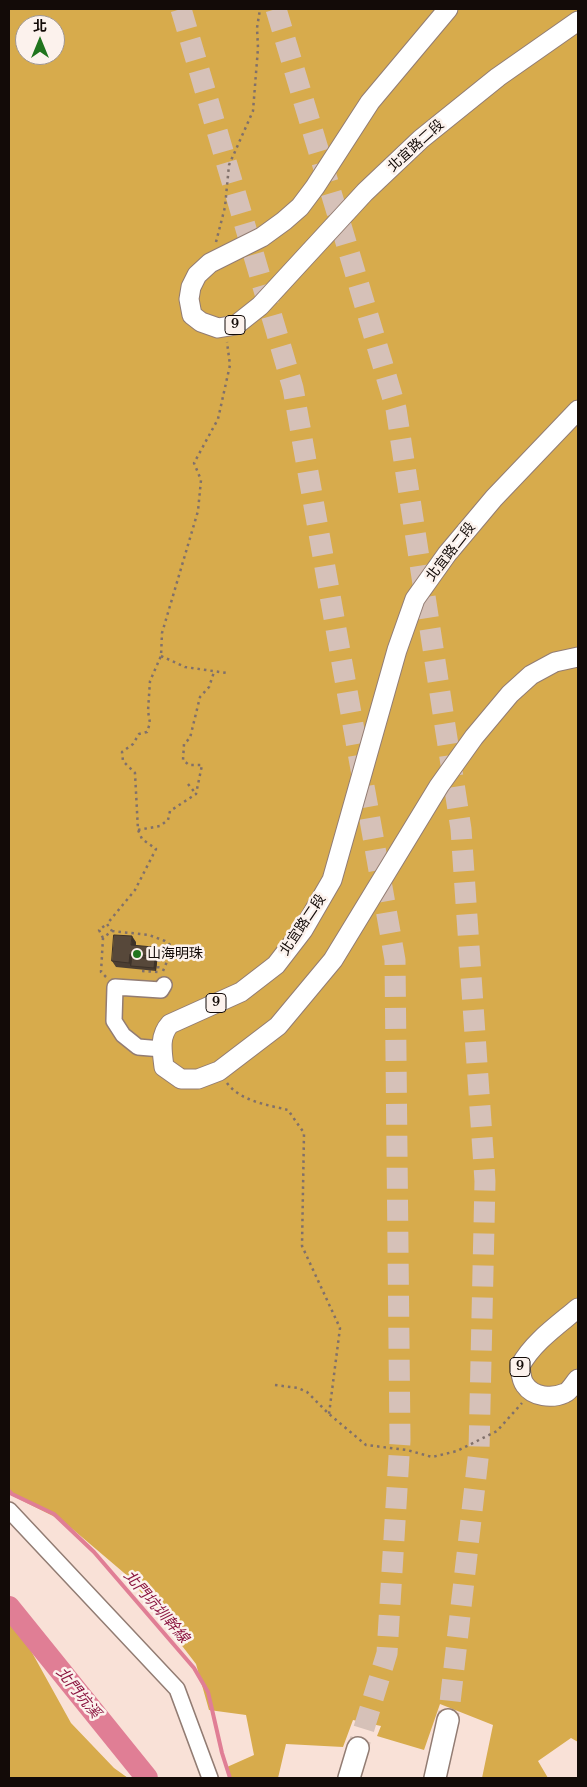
<!DOCTYPE html>
<html>
<head>
<meta charset="utf-8">
<style>
  body { margin:0 }
  #map { position:relative; width:587px; height:1787px; overflow:hidden; background:#f9e1d7; font-family:"Libre Baskerville","Noto Sans TC",serif }
  canvas { display:block }
  .frame { position:absolute; inset:0; border:10px solid #130b08; pointer-events:none }
  .north { position:absolute; left:15px; top:15px; width:50px; height:50px; box-sizing:border-box; background:#fcf2ed; border:1px solid #9f9691; border-radius:50%; rotate:0deg; font-size:14px; font-weight:700; line-height:20px; text-align:center; color:#130b08 }
  .north::after { content:''; display:block; margin:auto; width:18px; height:22px; background:#20741e; clip-path:polygon(50% 0,100% 100%,50% 72%,0 100%) }
</style>
</head>
<body>
<div id="map">
<canvas width="587" height="1787"></canvas>
<div class="frame"></div>
<div class="north">北</div>
</div>
<script>
const c = document.querySelector('canvas').getContext('2d');
c.lineJoin = 'round';
function paint(path, color) { c.fillStyle = color; c.fill(path, 'evenodd'); }
function trace(path, color, width, dash) { c.strokeStyle = color; c.lineWidth = width; c.lineCap = dash ? 'butt' : 'round'; c.setLineDash(dash || []); c.stroke(path); }
function write(font, color, halo, rows, align = 'center') {
  c.font = font + ' "Libre Baskerville","Noto Sans TC",serif'; c.lineWidth = 5; c.setLineDash([]); c.textBaseline = 'middle'; c.strokeStyle = halo; c.fillStyle = color; for (const [text, x, y, turn = 0] of rows) {
    c.save(); c.translate(x, y); c.rotate((+turn || 0) * Math.PI / 180); c.textAlign = isNaN(turn) ? turn : align; if (halo) c.strokeText(text, 0, 0); c.fillText(text, 0, 0); c.restore();
  }
}
paint(new Path2D(`
  M9,9h569v1733l-7,-4 -33,23 10,17h-66l11,-53 -53,-21 -16,46 -47,-14 4,-10 -28,-6 -10,27 -57,-3 -8,34h-49l-2,-11 27,-12 -8,-40 -37,-5 -13,-46 -66,-86 -67,-57 -54,-27zM25,25h30v30h-30z
  M9,1611l62,112 43,45 14,10h-119z`), '#d7ab4c');
trace(new Path2D(`
  M9,1491l3,3 42,20 40,38 100,116 14,24 14,61 8,25`), '#e07e95', 4);
trace(new Path2D(`
  M9,1607l138,171`), '#e07e95', 22);
trace(new Path2D(`
  M181,9l112,379 102,572 5,480 -13,213 -29,95
  M276,9l120,400 65,420 24,352 -6,269 -31,270`), '#d6c1b8', 21, [21, 11]);
const minor = new Path2D(`
  M162,1049l-24,-2 -15,-12 -9,-14 1,-34 46,3 3,-5
  M9,1510l168,179 33,89`);
const major = new Path2D(`
  M448,9l-78,93 -55,85 -15,20 -16,14 -22,16 -52,26 -13,12 -6,12 -2,12 3,16 9,7 17,6 18,-3 24,-19 105,-114 56,-53 77,-62 80,-56
  M578,410l-84,88 -47,56 -32,45 -18,51 -65,230 -29,50 -27,35 -35,27 -71,32c-11,12 -8,27 -6,43l17,12h17l21,-8 59,-45 55,-66 106,-174 35,-49 36,-43 21,-19 24,-13 23,-5
  M578,1308c-20,17 -45,34 -58,58 1,7 1,14 5,19 8,12 27,14 40,8 5,-2 9,-10 13,-14`);
const highway = new Path2D(`
  M349,1778l9,-30
  M435,1778l13,-58`);
trace(minor, '#927c73', 18);
trace(major, '#927c73', 21);
trace(highway, '#927c73', 24);
trace(new Path2D(`
  M216,242l9,-35 4,-42 24,-54 5,-63 -1,-20 3,-19
  M161,656l24,11 42,6
  M188,784l8,10
  M138,830l22,-4 8,-6 2,-9 26,-17 6,-29h-13l-6,-5 1,-16 6,-6 10,-41 9,-10 5,-15
  M112,931l37,4 16,6 21,16
  M103,938l-4,-8 8,-6
  M157,955h2l-1,17
  M142,971l16,1
  M163,971l10,-24
  M106,977l-5,-5 2,-34 9,-7 -5,-7 28,-34 21,-41 -14,-10 -4,-9 -3,-57 -12,-12 -1,-9 11,-8 6,-10 8,-2 3,-9 -2,-12 2,-30 11,-25 1,-23 36,-122 3,-31 -7,-17 24,-44 12,-54 -3,-23
  M227,1083c13,18 41,22 61,27l16,23 -2,113 38,82 -11,86
  M275,1385l23,3 9,4 22,22 37,31 41,5 25,7 25,-6 40,-20 25,-28`), '#80706a', 2.5, [2.5, 4]);
trace(minor, '#fff', 15);
trace(major, '#fff', 19);
trace(highway, '#fff', 21);
paint(new Path2D(`
  M136,942v4l22,8 -2,17 -40,-4 -4,-6z`), '#4b3e32');
paint(new Path2D(`
  M132,936l4,6 -1,9 -4,-6z
  M153,947l5,7 -2,17 -2,-3 1,-9 -3,-3z
  M130,954l4,6 -3,6 -2,-3z`), '#3d3229');
const building = new Path2D(`
  M114,935l18,1 -1,9 22,2 -1,9 -22,-2 -1,9 -17,-2z
  M132,957l23,2 -1,9 -23,-2z`);
paint(building, '#57483a');
trace(building, '#3d3229', 1);
for (const [x, y, r, color] of [
  [137,954,5,"#20741e"]
]) { const dot = new Path2D(); dot.arc(x, y, r, 0, 2 * Math.PI); c.fillStyle = color; c.fill(dot); trace(dot, '#fcf2ed', 2); }
for (const [x, y, w] of [
  [235,325,20],
  [216,1003,20],
  [520,1367,20]
]) { const box = new Path2D(); box.roundRect(x - w / 2, y - 9.5, w, 19, 4); c.fillStyle = '#fcf2ed'; c.fill(box); trace(box, '#130b08', 1); }
write('bold 12px', '#130b08', null, [
  ["9",235,325],
  ["9",216,1003],
  ["9",520,1367]
]);
write('14px', '#130b08', '#fcf2ed', [
  ["北宜路二段",416,146,-42],
  ["北宜路二段",451,552,-52],
  ["北宜路二段",303,925,-56]
]);
write('14px', '#130b08', '#fcf2ed', [
  ["山海明珠",147,954]
], 'left');
write('italic 15px', '#8c1641', '#fcf2ed', [
  ["北門坑圳幹線",156,1607,49],
  ["北門坑溪",78,1693,51]
]);
</script>
</body>
</html>
